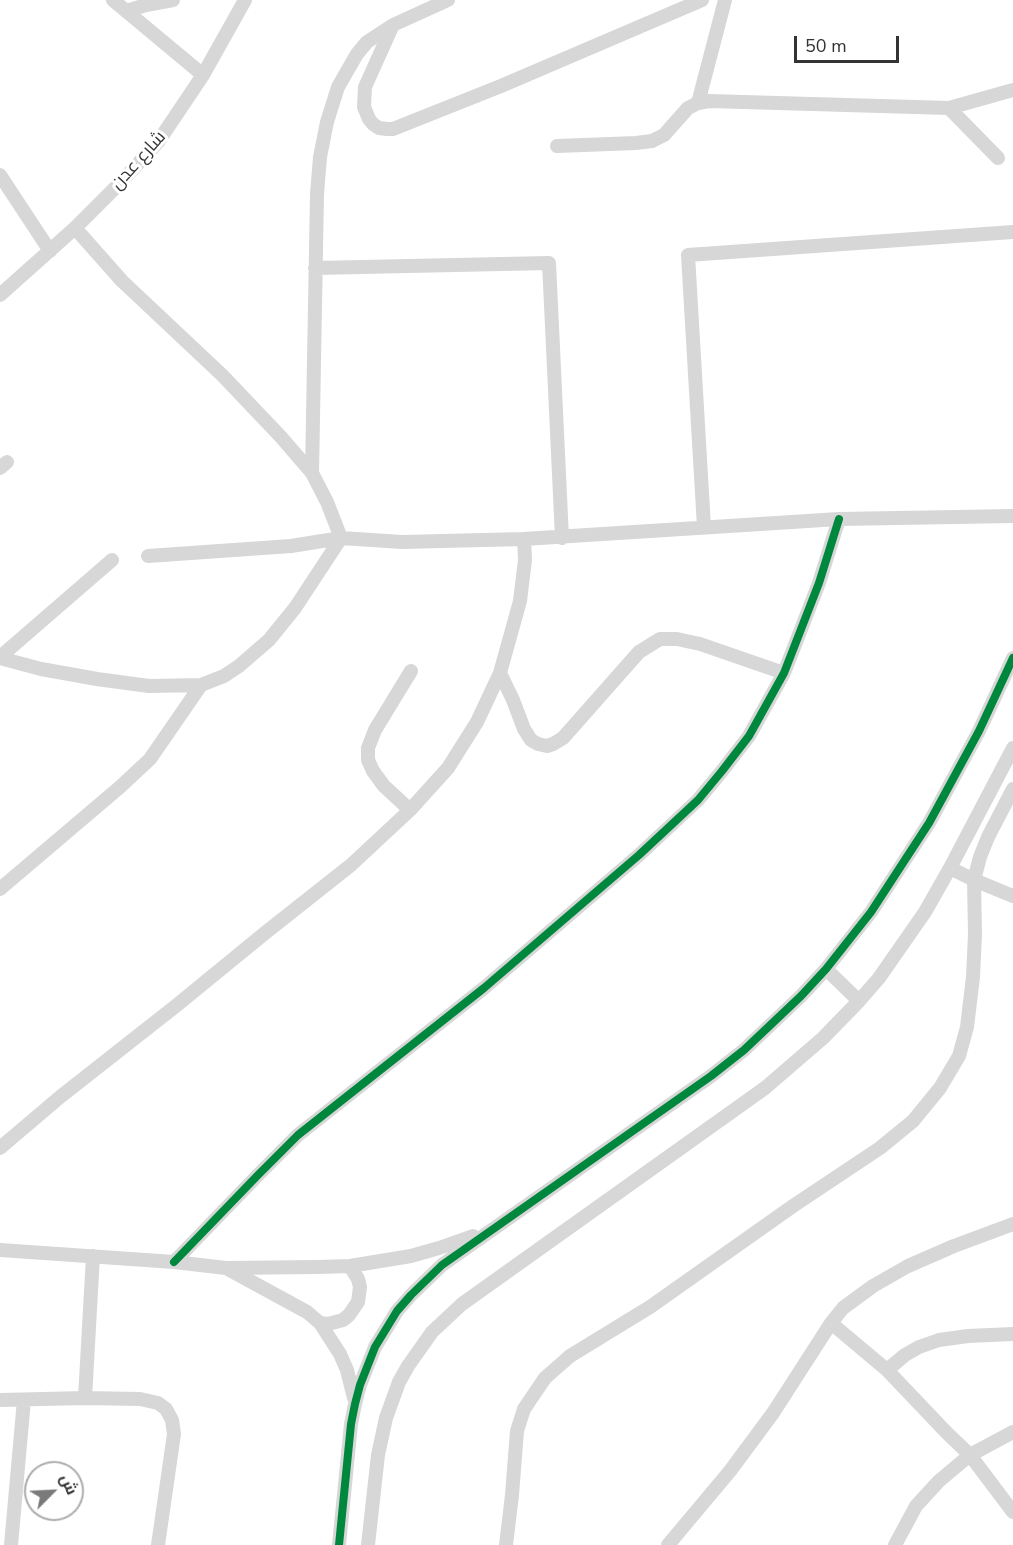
<!DOCTYPE html>
<meta charset="utf-8">
<style>
body{margin:0}
#map{position:relative;width:1013px;height:1545px;overflow:hidden;background:#fff;font-family:"Nunito Sans",Cairo,sans-serif}
canvas{display:block}
.north{position:absolute;left:24px;top:1461px;width:60px;height:60px;box-sizing:border-box;background:#fff;border:2px solid #adadad;border-radius:50%;rotate:66deg;font-size:16px;font-weight:700;line-height:24px;text-align:center;color:#333}
.north::after{content:'';display:block;margin:auto;width:21px;height:27px;background:#7a7a7a;clip-path:polygon(50% 0,100% 100%,50% 72%,0 100%)}
.scale{position:absolute;left:794px;top:36px;width:105px;height:27px;box-sizing:border-box;border:3px solid #333;border-top:0;padding-left:8px;font-size:18px;line-height:21px;white-space:nowrap;color:#333;-webkit-text-stroke:4px #fff;paint-order:stroke}
</style>
<div id="map">
<canvas width="1013" height="1545"></canvas>
<div class="north">ش</div>
<div class="scale">50 m</div>
</div>
<script>
const g = document.querySelector('canvas').getContext('2d');
g.lineJoin = 'round';
const shape = rows => new Path2D(rows.map(r => 'M' + r).join(''));
function strokePath(path, color, width, dash) { g.strokeStyle = color; g.lineWidth = width; g.lineCap = dash ? 'butt' : 'round'; g.setLineDash(dash || []); g.stroke(path); }
function drawText(font, color, halo, rows, align = 'center') {
  g.font = font + ' "Nunito Sans",Cairo,sans-serif'; g.lineWidth = 6; g.setLineDash([]); g.textBaseline = 'middle'; g.strokeStyle = halo; g.fillStyle = color; for (const [text, x, y, turn = 0] of rows) {
    g.save(); g.translate(x, y); g.rotate((+turn || 0) * Math.PI / 180); g.textAlign = isNaN(turn) ? turn : align; if (halo) g.strokeText(text, 0, 0); g.fillText(text, 0, 0); g.restore();
  }
}
strokePath(shape([
 [113,0,203,75],
 [126,11,146,5,173,0],
 [392,27,365,87,364,107,369,119,373,124,379,128,387,129,393,129,501,86,702,0],
 [698,103,725,0],
 [949,108,998,158],
 [557,146,636,143,652,141,664,135,688,108,698,103,709,101,949,108,1013,90],
 [0,175,50,251],
 [315,268,549,263,562,538],
 [0,295,75,228,120,183,158,142,203,75,245,0],
 [0,468,7,462],
 [312,473,317,194,320,157,327,122,338,87,357,54,367,42,393,25,448,0],
 [704,527,688,255,1013,232],
 [148,556,291,546,341,538,402,542,524,539,839,519,1013,516],
 [0,657,112,560],
 [0,658,41,669,97,679,149,686,201,685,224,676,239,666,269,640,295,608,341,538,327,502,312,473,281,437,222,375,122,281,75,228],
 [500,673,513,700,524,729,531,740,538,744,547,746,553,744,563,738,639,652,660,639,677,639,700,644,784,673],
 [410,810,384,786,373,771,368,760,368,748,375,730,411,671],
 [950,868,974,880,1013,896],
 [0,889,120,787,150,759,201,685],
 [826,969,859,1001],
 [0,1148,60,1097,177,1005,265,933,351,865,410,810,448,768,477,722,500,673,520,601,525,560,524,539],
 [0,1250,174,1262,226,1268,318,1267,350,1266,411,1256,439,1248,473,1236],
 [174,1262,258,1175,298,1135,484,988,639,855,698,800,722,771,749,736,784,673,819,583,839,519],
 [228,1269,307,1312,320,1323,340,1354,347,1370,354,1398],
 [320,1323,328,1324,343,1320,349,1315,358,1302,360,1287,358,1279,350,1266],
 [831,1323,887,1370,946,1432,970,1455,1013,1512],
 [887,1370,905,1355,919,1347,939,1340,968,1336,1013,1334],
 [85,1398,93,1256],
 [0,1400,85,1398,140,1399,158,1403,166,1409,172,1420,174,1434,158,1545],
 [11,1545,24,1400],
 [339,1545,351,1424,355,1404,360,1385,375,1347,397,1311,411,1295,442,1265,711,1076,744,1050,801,996,826,969,871,912,929,823,979,731,1013,658],
 [368,1545,378,1455,386,1418,399,1382,408,1366,432,1332,462,1304,765,1088,823,1038,859,1001,879,978,925,912,950,868,1013,748],
 [506,1545,512,1495,517,1431,524,1409,545,1378,570,1356,650,1307,793,1206,880,1148,913,1121,940,1088,959,1056,967,1027,973,977,975,934,974,880,980,857,988,837,1013,789],
 [668,1545,730,1471,773,1413,831,1323,843,1308,873,1286,908,1266,954,1246,1013,1224],
 [895,1545,916,1506,939,1481,970,1455,1013,1432]
]), '#d7d7d7', 14);
strokePath(shape([
 [174,1262,258,1175,298,1135,484,988,639,855,698,800,722,771,749,736,784,673,819,583,839,519],
 [339,1545,351,1424,355,1404,360,1385,375,1347,397,1311,411,1295,442,1265,711,1076,744,1050,801,996,826,969,871,912,929,823,979,731,1013,658]
]), '#00873e', 8);
drawText('18px', '#333', '#fff', [
 ["شارع عدن",139,161,-48]
]);
</script>
